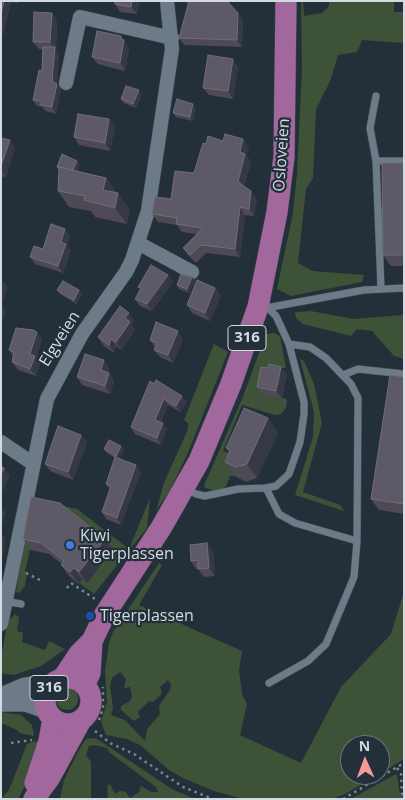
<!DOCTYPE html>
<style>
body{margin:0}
#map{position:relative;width:405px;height:800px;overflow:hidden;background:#23303a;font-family:"Open Sans",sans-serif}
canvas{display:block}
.frame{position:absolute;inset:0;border:2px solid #d3dbe2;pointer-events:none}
.north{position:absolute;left:340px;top:735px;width:50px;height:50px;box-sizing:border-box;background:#23303a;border:1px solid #69747d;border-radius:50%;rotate:358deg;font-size:14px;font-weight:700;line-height:20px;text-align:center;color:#d3dbe2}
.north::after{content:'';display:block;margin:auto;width:18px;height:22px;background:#f59b97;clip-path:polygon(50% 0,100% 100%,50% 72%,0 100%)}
</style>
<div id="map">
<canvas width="405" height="800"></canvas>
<div class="frame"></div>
<div class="north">N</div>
</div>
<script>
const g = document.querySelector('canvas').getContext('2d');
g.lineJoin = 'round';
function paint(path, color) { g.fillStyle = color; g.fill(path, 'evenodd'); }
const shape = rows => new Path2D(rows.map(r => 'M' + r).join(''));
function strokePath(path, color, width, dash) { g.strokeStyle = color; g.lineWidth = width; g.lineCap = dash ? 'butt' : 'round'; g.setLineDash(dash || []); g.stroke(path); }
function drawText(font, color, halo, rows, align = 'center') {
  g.font = font + ' "Open Sans",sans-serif'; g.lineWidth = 4.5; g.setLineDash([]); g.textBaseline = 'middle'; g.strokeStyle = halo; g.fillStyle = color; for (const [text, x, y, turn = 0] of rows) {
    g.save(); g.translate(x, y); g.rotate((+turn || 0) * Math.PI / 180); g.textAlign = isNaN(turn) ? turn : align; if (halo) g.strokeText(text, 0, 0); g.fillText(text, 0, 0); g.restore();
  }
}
paint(shape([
 [301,1,303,1,304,16,322,13,329,6,329,1,394,2,394,12,404,12,404,43,362,40,357,52,338,55,331,79,316,109,313,178,306,189,298,263,313,271,364,275,362,282,291,296,277,289,293,213,297,173,302,68],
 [311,311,353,319,404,315,404,359,394,356,372,331,357,329,351,336,303,324,296,318,295,312],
 [274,333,280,336,286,368,276,368,263,394,287,399,286,408,281,414,275,415,242,405,223,451,238,457,235,476,230,476,226,486,220,490,211,490,204,487,205,483,242,399,265,337,267,334],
 [214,344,228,352,187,455,170,490,156,511,164,483,188,429,188,423,184,420],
 [300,359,304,361,314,384,322,423,303,492,340,505,344,511,295,495,313,437,314,412],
 [150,498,147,528,94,594,79,583,82,579,87,583,113,550,30,550,25,571,27,572,25,586,19,593,16,592,26,530,38,501,77,509,129,549],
 [159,563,162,565,139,605,242,651,239,670,242,694,247,704,240,735,301,763,341,687,391,634,404,591,404,759,380,774,380,745,350,745,350,775,378,775,345,794,331,799,244,799,214,791,183,778,169,770,140,745,127,739,106,735,101,722,107,702,105,670,109,643,113,632],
 [120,672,126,679,124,688,130,687,132,697,130,701,121,706,121,710,134,721,140,717,138,712,149,701,153,702,160,696,162,692,160,687,168,680,171,684,170,690,159,706,160,714,147,729,145,741,125,720,111,715,113,708,110,686,112,678],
 [15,614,19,617,17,631,23,633,22,642,45,650,49,641,65,649,41,666,14,675,1,673,1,657,8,621],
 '56 699a11 11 0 1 1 22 0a11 11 0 1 1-22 0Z',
 [1,712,21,715,32,725,34,736,20,733,17,730,1,723],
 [91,738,97,739,172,789,194,799,108,799,107,786,110,784,115,794,120,791,126,792,130,798,139,792,141,786,151,792,158,792,156,787,110,753,107,748,94,745,89,746,86,755,91,762,91,799,60,799,64,780,79,750,86,739],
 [35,741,38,743,32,773,18,799,1,799,9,790,27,744],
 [394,775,397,775,400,795,404,796,404,799,351,799]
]), '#3e5238');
const lane = shape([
 [376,96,370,128,376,161,381,288],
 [376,161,404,161],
 [266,308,364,290,404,288],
 [343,375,358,369,404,374],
 [185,488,196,494,205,496,238,489,266,488,276,486,289,474,300,442,304,414,304,402,289,344,276,316,269,309],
 [266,488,279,514,295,523,357,541],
 [5,601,21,604],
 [269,683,308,661,326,644,354,577,357,541,358,398,351,384,326,358,310,347,289,344]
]);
const street = shape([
 [66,83,80,17,172,38],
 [138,243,192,272],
 [1,442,32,463],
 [1,624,47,399,82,334,126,272,132,260,148,211,172,49,167,1]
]);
const secondary = shape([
 [1,697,25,687,37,685,50,686],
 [1,702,26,702,46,709]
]);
const primary = shape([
 [63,678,79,654,92,641,105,614,161,528,199,461,231,384,258,307,277,212,284,157,286,1],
 '45 701a23 23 0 1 1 46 0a23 23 0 1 1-46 0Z',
 [84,685,90,673,92,641],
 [35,783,49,741,53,719],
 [34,799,50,777,81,720]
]);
strokePath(lane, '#444e57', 8);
strokePath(street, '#444e57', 15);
strokePath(secondary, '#444e57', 20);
strokePath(primary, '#444e57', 22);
strokePath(shape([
 [26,573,42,581],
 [67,588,71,583,95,599],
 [99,720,103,708,103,687],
 [95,731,110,743,134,754,183,787,213,799],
 [11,743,32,740],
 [397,768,401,773,402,796],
 [343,799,404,763]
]), '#7a858d', 2.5, [2.5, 4]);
strokePath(lane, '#6c7b87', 7);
strokePath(street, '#6c7b87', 14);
strokePath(secondary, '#6c7b87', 19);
strokePath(primary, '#a2689e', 21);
paint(shape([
 [1,1,18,1,18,3,11,2,3,34,1,34],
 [115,1,139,1,137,14,120,12,115,4],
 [188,5,243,20,242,47,184,45,179,38],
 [52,13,57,21,56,49,59,54,57,84,61,90,56,114,46,111,42,107,37,106,33,100,42,71,43,50,39,49,33,42],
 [121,36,129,48,125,71,98,64,92,57],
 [238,67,233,99,209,95,203,88],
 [142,94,136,108,124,103,121,99],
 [196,108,193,121,176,117,173,113],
 [109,119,115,127,110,151,79,145,74,137],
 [1,138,15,148,6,177,1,176],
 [206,144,249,147,246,155,251,162,244,186,257,199,254,216,245,215,240,257,206,253,196,263,188,255,183,248,197,234,182,232,177,225,158,222,152,214,171,199,194,173],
 [77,161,80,165,77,171,106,178,116,192,130,209,127,224,95,217,91,211,69,207,58,191,59,171,57,167],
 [404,163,404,266,391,266,383,255],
 [70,236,67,245,71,251,63,273,35,264,30,257,43,249],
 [192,277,195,281,189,293,179,289,177,285],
 [173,282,152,311,140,306,135,299,140,289,138,287],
 [215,288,221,296,210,321,192,313,187,305],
 [57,290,79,290,82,294,76,304,60,294],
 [134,320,131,324,135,330,121,350,116,346,114,353,103,345,98,337],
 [42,339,36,358,40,364,36,376,18,370,12,362,13,356,9,350],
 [183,339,173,363,160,357,154,350,155,347,150,340],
 [281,367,287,374,282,398,263,395,257,387,268,368],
 [109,368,108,372,109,373,114,381,110,394,82,385,77,377],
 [404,377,404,514,379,510,371,499],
 [150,381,187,402,180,412,168,405,161,422,167,429,161,445,135,434,131,427],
 [268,418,278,433,257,478,246,482,235,476,225,462,229,452,226,448],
 [81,435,87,442,73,480,50,471,45,464],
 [121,446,124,450,119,459,141,472,121,525,106,519,102,512,110,490,106,484,115,458,107,453,104,449],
 [23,539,105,539,113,550,87,583,82,579,78,584,69,576,61,565,62,564,49,554,31,550],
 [213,551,215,576,204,577,198,569,196,569,191,561]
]), '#4f4956');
paint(shape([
 [4,1,11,2,3,34,1,31,1,15],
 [132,1,139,1,137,14,131,7],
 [52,13,57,21,56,49,59,54,57,84,61,90,56,114,52,107,52,81,54,48,50,42],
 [238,13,243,20,242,47,237,40],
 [121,36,129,48,125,71,120,63],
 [233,59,238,67,233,99,228,91],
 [139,90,142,94,136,108,133,104],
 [193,104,196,108,193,121,190,117],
 [109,119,115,127,110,151,105,143],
 [243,139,249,147,246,155,251,162,243,190,238,182,240,152],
 [10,140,15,148,6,177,1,171,1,166],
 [77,161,80,165,74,178,71,174],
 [106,178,117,194,103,190],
 [251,191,257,199,254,216,249,209],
 [118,193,130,209,127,224,115,208],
 [240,207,245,215,240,257,235,249],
 [65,229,70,236,67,245,71,251,63,273,58,266,61,242],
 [168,275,173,282,152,311,147,304],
 [192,277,195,281,189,293,187,289],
 [2,280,8,287,2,305,6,311,1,326,1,282],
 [215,288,221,296,210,321,205,313],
 [79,290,82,294,76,304,74,300],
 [129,313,134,320,131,324,135,330,121,350,116,342,125,318],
 [178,331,183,339,173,363,168,355],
 [37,332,42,339,36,358,40,364,36,376,30,369,30,354],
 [111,339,116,346,114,353,109,345],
 [104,360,109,368,106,378,101,370],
 [281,367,287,374,282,398,276,391],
 [109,373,114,381,110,394,105,386],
 [182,396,187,402,180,412,176,406],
 [164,399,168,405,160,426,155,420],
 [268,418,278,433,257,478,247,464],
 [163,423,167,429,161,445,157,438],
 [81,435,87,442,73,480,68,472],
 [121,446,124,450,119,460,116,456],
 [1,463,10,476,1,495],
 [136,465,141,472,121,525,117,518],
 [1,507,6,513,1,528],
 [1,533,6,539,2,559,1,558],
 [105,539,113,550,87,583,79,572],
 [207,543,213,551,215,576,209,568],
 [74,568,82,579,78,584,70,572]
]), '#373845');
const building = shape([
 [1,1,4,1,1,15,1,1],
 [115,1,132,1,131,7,115,4,115,1],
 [188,1,227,1,238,13,237,40,179,38,188,5,188,1],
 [34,12,52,13,50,42,33,42,34,12],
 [97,31,121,36,121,39,124,40,120,63,92,57,97,31],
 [43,47,55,47,52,81,57,84,52,107,41,105,42,101,33,100,39,70,42,71,43,47],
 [208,55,233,59,228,91,203,88,208,55],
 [126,86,139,90,133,104,121,99,126,86],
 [177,99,193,104,190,117,173,113,177,99],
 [78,114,109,119,105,143,74,137,78,114],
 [225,134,243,139,240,152,245,154,238,182,251,191,249,209,240,207,235,249,201,245,190,255,183,248,203,228,176,224,177,218,152,214,155,197,171,199,175,171,194,173,203,143,206,144,208,136,223,141,225,134],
 [1,138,10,140,1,166,1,138],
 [62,154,77,161,73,170,59,167,59,168,57,167,62,154],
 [382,163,404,163,404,255,383,255,382,163],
 [59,167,106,178,103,190,118,193,115,208,84,200,85,196,58,191,59,167],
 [51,224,65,229,61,242,66,244,58,266,30,257,34,246,43,249,51,224],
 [151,265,168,275,147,304,135,299,141,288,138,287,151,265],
 [181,274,192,277,187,289,177,285,181,274],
 [197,280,215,288,205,313,187,305,197,280],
 [63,281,79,290,74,300,57,290,63,281],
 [120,306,129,313,125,318,130,322,116,342,111,339,109,345,98,337,120,306],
 [156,322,178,331,168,355,154,350,157,343,150,340,156,322],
 [16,328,33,330,37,332,30,354,35,356,30,369,12,362,14,352,9,350,16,328],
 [85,354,104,360,101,370,109,373,105,386,77,377,85,354],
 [269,364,281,367,276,391,257,387,261,367,268,368,269,364],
 [390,375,404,377,404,504,371,499,390,375],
 [156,380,182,396,176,406,164,399,155,420,163,423,157,438,131,427,150,381,154,384,156,380],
 [244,408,268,418,247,464,236,467,225,462,230,450,226,448,244,408],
 [58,426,81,435,68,472,45,464,58,426],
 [109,440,121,446,116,456,104,449,109,440],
 [115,457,136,465,117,518,102,512,111,486,106,484,115,457],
 [1,467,4,468,1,475,1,467],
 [31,497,60,503,105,539,79,572,74,568,70,572,61,565,64,561,41,543,23,539,31,497],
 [207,543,209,568,198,569,198,560,191,561,190,545,207,543]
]);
paint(building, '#5d5966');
strokePath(building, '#706d79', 1);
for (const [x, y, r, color] of [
 [70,545,5,"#3f7fe0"],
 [90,616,5,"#1a4fb4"]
]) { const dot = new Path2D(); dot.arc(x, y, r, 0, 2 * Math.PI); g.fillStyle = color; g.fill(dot); strokePath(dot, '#23303a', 2); }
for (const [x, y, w] of [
 [247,338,38],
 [49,688,38]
]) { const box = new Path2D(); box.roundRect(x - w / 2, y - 12.5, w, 25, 4); g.fillStyle = '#23303a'; g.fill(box); strokePath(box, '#d3dbe2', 1); }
drawText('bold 15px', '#d3dbe2', null, [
 ["316",247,338],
 ["316",49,688]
]);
drawText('16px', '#d3dbe2', '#23303a', [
 ["Osloveien",282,155,-86],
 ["Elgveien",60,339,-58]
]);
drawText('16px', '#d3dbe2', '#23303a', [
 ["Kiwi",80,536],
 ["Tigerplassen",80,554],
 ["Tigerplassen",100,616]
], 'left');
</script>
